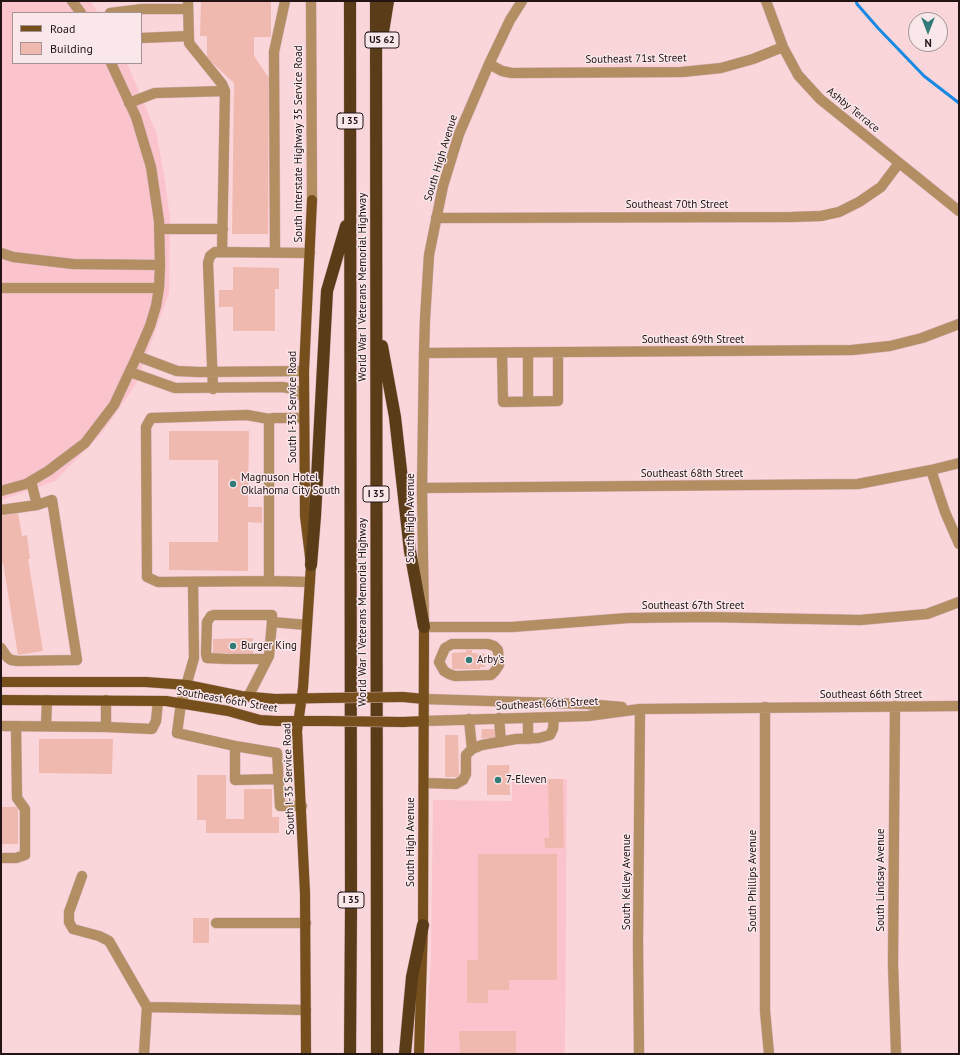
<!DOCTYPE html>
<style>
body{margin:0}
#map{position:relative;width:960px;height:1055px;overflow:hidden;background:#fad5da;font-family:"PT Sans",sans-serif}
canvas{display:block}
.frame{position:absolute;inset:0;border:2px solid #231416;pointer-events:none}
.legend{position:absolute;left:12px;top:12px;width:130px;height:52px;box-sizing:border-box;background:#fae7ea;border:1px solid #a49395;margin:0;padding:5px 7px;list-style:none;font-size:12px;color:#231416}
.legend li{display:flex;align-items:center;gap:8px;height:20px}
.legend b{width:20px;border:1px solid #a49395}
.north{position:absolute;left:908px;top:12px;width:40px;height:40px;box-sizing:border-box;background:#fae7ea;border:1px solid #a49395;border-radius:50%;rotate:180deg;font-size:11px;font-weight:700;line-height:16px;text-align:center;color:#231416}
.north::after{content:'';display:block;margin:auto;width:14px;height:18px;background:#337b76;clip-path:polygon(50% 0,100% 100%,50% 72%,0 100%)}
</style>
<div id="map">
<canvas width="960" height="1055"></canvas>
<div class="frame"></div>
<ul class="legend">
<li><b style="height:5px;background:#774f1d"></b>Road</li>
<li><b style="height:11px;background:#f0b9b0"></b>Building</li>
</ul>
<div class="north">N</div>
</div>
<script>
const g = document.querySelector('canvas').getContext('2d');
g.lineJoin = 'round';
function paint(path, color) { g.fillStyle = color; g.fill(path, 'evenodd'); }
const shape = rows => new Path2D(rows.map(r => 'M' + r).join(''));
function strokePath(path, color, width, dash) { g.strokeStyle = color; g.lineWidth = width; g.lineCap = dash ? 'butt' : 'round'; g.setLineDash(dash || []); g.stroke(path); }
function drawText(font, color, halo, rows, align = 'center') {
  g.font = font + ' "PT Sans",sans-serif'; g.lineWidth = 3; g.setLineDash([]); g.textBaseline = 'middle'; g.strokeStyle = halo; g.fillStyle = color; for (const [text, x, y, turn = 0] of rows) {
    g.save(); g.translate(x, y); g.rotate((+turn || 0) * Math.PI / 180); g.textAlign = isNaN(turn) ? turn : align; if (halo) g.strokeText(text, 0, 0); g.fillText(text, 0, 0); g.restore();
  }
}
paint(shape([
 [1,1,91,1,98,13,13,13,13,63,127,63,156,132,164,175,170,217,169,293,136,384,102,433,55,481,1,500],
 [567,779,565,1054,425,1054,431,955,433,800,512,801,512,780]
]), '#fbc4cc');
strokePath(shape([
 [856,1,857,4,878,28,924,76,959,103]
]), '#1889e2', 3);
paint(shape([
 [201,1,271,1,271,37,254,37,254,56,269,78,268,234,232,234,234,83,207,58,207,36,200,36],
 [233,267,279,268,279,289,275,289,275,331,233,331,233,307,219,307,219,290,233,290],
 [169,431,249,431,248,507,262,507,262,523,248,522,248,571,169,570,169,542,218,542,218,460,169,460],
 [18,513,22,536,27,535,30,559,28,559,43,651,18,655,3,563,1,564,1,516],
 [253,638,253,654,232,654,228,662,228,653,213,653,213,639],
 [466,650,472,650,472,653,485,654,485,667,480,667,480,669,452,669,452,653,466,652],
 [482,729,495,729,495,739,481,738],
 [445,735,458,735,459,777,445,777],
 [39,739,113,739,112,774,39,773],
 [487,765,509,765,510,795,487,795],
 [197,775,226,775,226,819,244,819,244,789,272,789,272,817,279,817,279,833,206,833,206,820,197,820],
 [548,779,563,779,564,848,545,848,544,838,549,838],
 [1,807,18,807,18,844,1,844],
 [478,854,557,854,557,980,509,980,509,990,488,990,488,1003,467,1003,467,960,478,960],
 [193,918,209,918,209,943,193,943],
 [459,1031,516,1031,516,1054,460,1054]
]), '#f0b9b0');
const minor = shape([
 [72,1,81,13],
 [188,1,189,43,222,84,225,91,222,252],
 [311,1,312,200],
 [522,1,510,20,489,64,459,134,443,186,429,255,425,319,424,353,422,488,424,627,512,627,628,618,707,617,860,620,927,614,959,602],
 [766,1,783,47,798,75,820,99,959,211],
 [110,13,142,9,188,9],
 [141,38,189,36],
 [489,64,502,71,512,73,682,72,721,68,753,59,783,47],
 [129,103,155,93,225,91],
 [436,218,792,217,821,216,839,212,859,202,881,187,899,163],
 [159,229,223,229],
 [275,252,274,52,285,1],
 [1,253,13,257,73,264,160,265],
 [1,288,159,288],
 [424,353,852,350,890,346,922,338,959,324],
 [502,353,503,402,558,401,558,352],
 [528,353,528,402],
 [137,356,177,371,199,372,304,371],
 [130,372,175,388,282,387,294,389,304,398],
 [213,389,208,263,210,256,215,252,310,253],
 [304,418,274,418,269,419,269,581,310,582],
 [269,419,247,415,151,418,146,427,147,577,158,582,269,581],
 [931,470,945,512,959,544],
 [31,481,37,505],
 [422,488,858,484,931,470,959,463],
 [1,491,26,484,48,471,85,443,114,405,137,356,150,326,156,306,159,288,160,265,159,221,151,167,136,117,111,63],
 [1,510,37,505,52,500,77,660,18,661,11,660,7,657,1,648],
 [193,582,194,658,181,703,177,733,235,746,277,753,280,806,302,806],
 [452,644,488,644,494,646,498,650,499,665,495,671,491,675,455,676,449,674,444,671,439,662,445,648,452,644],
 [228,659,207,658,206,654,207,622,211,616,214,615,272,615,272,622],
 [232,659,267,659],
 [248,697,269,656,272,622,307,625],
 [424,699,587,704,622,707],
 [895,706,893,964,896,1054],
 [765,707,765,1011,769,1054],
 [499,718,501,742],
 [528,718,528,739],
 [469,719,472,749],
 [424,721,588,716,640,709,959,706],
 [1,726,106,727,152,729,156,721,158,701],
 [46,726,47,700],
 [106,727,106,700],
 [235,746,235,780,279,779],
 [424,783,456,784,463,780,466,774,466,755,472,749,482,745,516,739,539,738,550,735,553,729,554,717],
 [1,858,16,858,25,855,25,809,17,798,16,726],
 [82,876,69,912,69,922,73,929,99,936,109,941,147,1007,144,1054],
 [216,923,306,923],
 [147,1007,306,1010],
 [639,1054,638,941,640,709]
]);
const major = shape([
 [1,682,146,682,187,685,241,696,275,699,324,698],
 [403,697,424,699],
 [1,700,166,701,228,711,260,720,276,721,325,721],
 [403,722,424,721],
 [306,1054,305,893,297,731,303,688,311,565,305,516,304,371,312,200],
 [419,1054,423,925,424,627]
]);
const highway = shape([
 [376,1,377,1054],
 [382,38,388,1],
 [382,346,395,417,410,551,424,627],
 [311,565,315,516,327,291,346,226],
 [350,1054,351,908,350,1],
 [405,1054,412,977,423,925]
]);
strokePath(minor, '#d3b2b7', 11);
strokePath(major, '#d3b2b7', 11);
strokePath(highway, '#d3b2b7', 13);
strokePath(minor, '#b38e63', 10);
strokePath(major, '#774f1d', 10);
strokePath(highway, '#5a3d18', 12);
const majorBridge = shape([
 [324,698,403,697],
 [325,721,403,722]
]);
strokePath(majorBridge, '#d3b2b7', 11, []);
strokePath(majorBridge, '#774f1d', 10);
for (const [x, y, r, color] of [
 [233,484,4,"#337b76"],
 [233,646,4,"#337b76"],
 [469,660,4,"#337b76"],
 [498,780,4,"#337b76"]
]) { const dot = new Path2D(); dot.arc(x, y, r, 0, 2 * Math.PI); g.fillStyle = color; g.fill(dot); strokePath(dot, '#fae7ea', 1.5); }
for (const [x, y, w] of [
 [382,40,34],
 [350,121,26],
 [376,494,26],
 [351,900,26]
]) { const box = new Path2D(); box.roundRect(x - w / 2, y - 8, w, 16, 3); g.fillStyle = '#fae7ea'; g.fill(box); strokePath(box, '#231416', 1); }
drawText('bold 10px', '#231416', null, [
 ["US 62",382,40],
 ["I 35",350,121],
 ["I 35",376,494],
 ["I 35",351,900]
]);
drawText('11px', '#231416', '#fae7ea', [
 ["Southeast 71st Street",636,59,-1],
 ["Ashby Terrace",853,110,39],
 ["South Interstate Highway 35 Service Road",299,144,-90],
 ["South High Avenue",441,158,-73],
 ["Southeast 70th Street",677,205],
 ["World War I Veterans Memorial Highway",363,287,-90],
 ["Southeast 69th Street",693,340],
 ["South I-35 Service Road",293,407,-90],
 ["Southeast 68th Street",692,474],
 ["South High Avenue",411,518,-90],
 ["Southeast 67th Street",693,606],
 ["World War I Veterans Memorial Highway",363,612,-90],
 ["Southeast 66th Street",871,695],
 ["Southeast 66th Street",227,700,10],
 ["Southeast 66th Street",547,704,-3],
 ["South I-35 Service Road",289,779,-92],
 ["South High Avenue",411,842,-90],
 ["South Lindsay Avenue",881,880,-90],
 ["South Phillips Avenue",753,881,-90],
 ["South Kelley Avenue",627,882,-90]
]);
drawText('11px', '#231416', '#fae7ea', [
 ["Magnuson Hotel",241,478],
 ["Oklahoma City South",241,491],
 ["Burger King",241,646],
 ["Arby's",477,660],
 ["7-Eleven",506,780]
], 'left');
</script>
